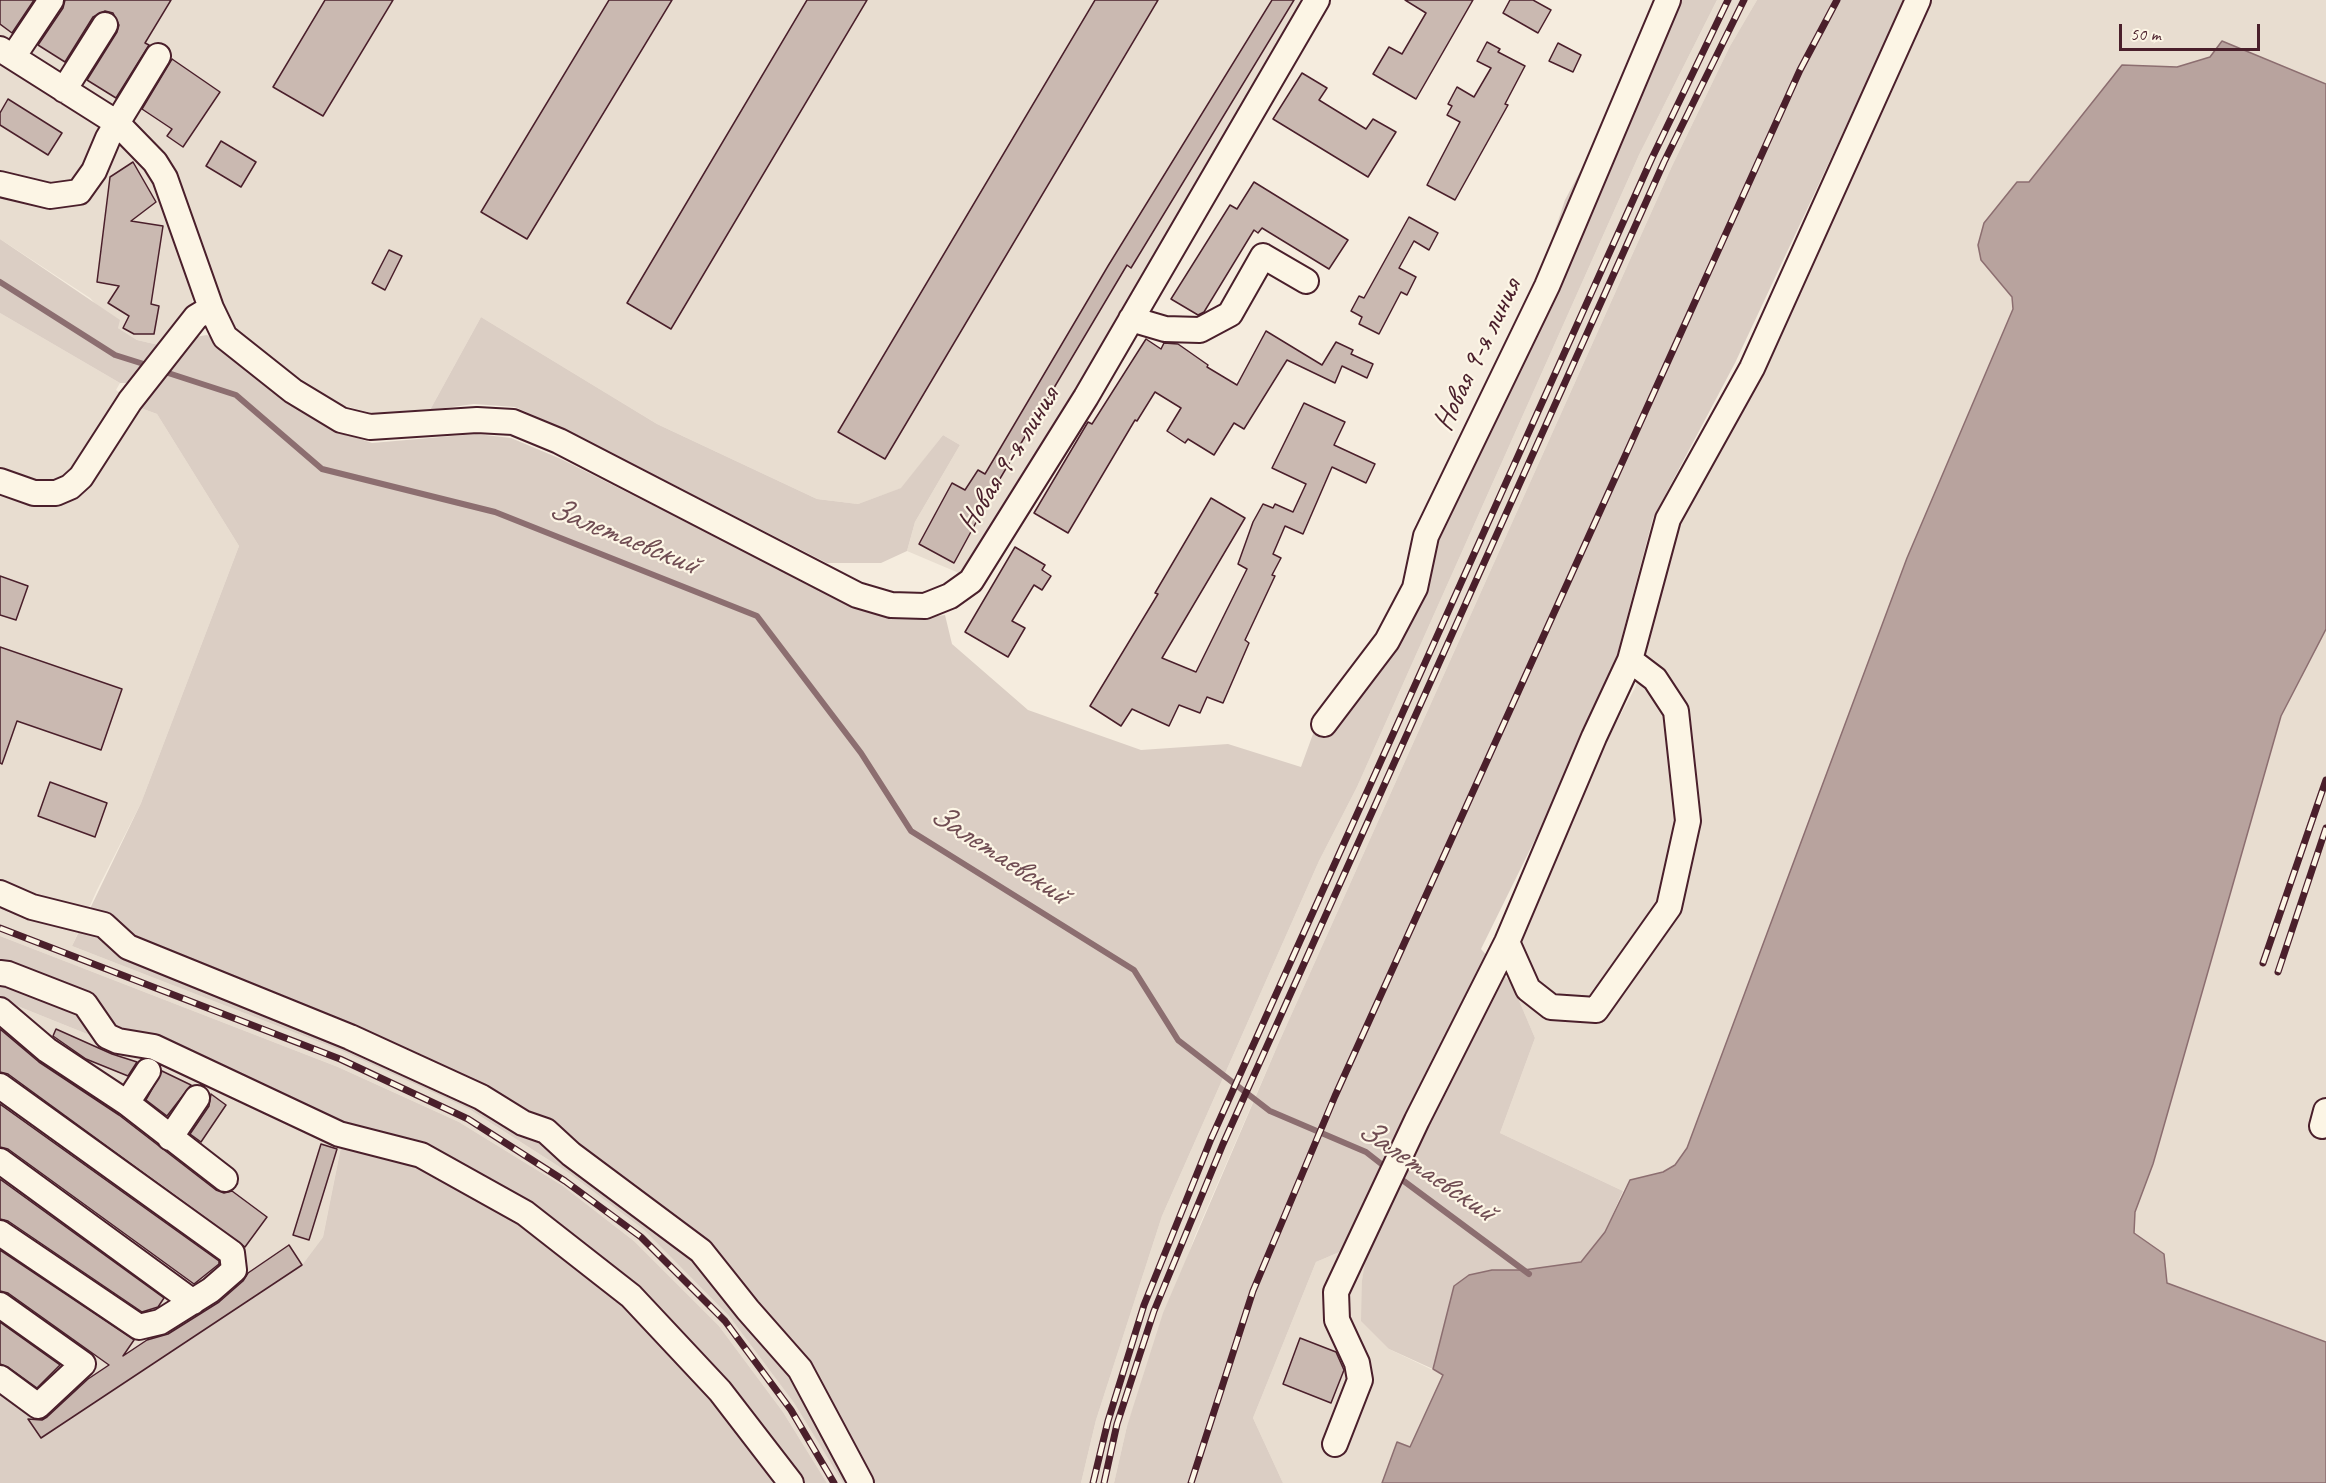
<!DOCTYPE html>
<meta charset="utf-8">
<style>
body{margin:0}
#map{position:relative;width:2326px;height:1483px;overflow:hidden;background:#f5ecde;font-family:Caveat,sans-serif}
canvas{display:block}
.scale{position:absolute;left:2119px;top:24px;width:141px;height:27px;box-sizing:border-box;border:3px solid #4a1f2b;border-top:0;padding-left:8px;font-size:18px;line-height:21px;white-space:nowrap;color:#4a1f2b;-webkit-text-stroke:4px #fcf5e5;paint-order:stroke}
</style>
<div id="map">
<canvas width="2326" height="1483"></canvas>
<div class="scale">50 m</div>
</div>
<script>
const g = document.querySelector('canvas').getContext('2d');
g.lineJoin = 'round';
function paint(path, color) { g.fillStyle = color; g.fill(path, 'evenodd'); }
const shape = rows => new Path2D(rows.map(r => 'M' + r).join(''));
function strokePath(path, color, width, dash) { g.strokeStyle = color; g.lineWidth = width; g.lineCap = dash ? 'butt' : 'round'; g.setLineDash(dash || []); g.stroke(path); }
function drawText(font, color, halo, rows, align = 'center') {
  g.font = font + ' Caveat,sans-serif'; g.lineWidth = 4.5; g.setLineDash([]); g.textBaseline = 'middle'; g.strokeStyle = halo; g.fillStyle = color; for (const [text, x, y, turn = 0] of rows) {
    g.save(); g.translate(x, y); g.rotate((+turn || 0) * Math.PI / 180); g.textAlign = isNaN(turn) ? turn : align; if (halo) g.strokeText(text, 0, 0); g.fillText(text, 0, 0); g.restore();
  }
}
paint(shape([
 [0,0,1308,0,966,576,907,551,915,522,960,445,943,435,902,488,858,504,817,499,657,424,481,317,430,410,375,414,342,405,295,375,232,328,210,279,172,171,0,39],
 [1717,0,1757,0,1730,46,1672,166,1279,1042,1195,1236,1127,1426,1114,1483,1081,1483,1096,1420,1162,1216,1319,861,1357,787,1639,155],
 [1928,0,2326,0,2326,84,2222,41,2210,57,2177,67,2122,65,2029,182,2002,286,2012,297,2013,309,1907,558,1687,1148,1675,1165,1663,1172,1630,1180,1623,1191,1500,1133,1535,1038,1512,984,1516,935,1606,742,1636,686,1677,523],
 [0,62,99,125,128,148,143,161,156,183,192,282,193,294,192,304,163,346,137,340,118,328,90,298,0,239],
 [0,313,120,383,116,390,138,407,157,414,239,546,141,803,97,890,72,946,342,1051,469,1109,566,1171,643,1229,729,1316,794,1403,843,1483,827,1483,783,1412,719,1326,634,1241,563,1186,459,1122,338,1067,0,936],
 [2326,629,2326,1342,2167,1283,2164,1254,2134,1233,2135,1212,2153,1164,2281,716],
 [0,999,112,1044,151,1054,342,1142,323,1237,302,1265,41,1438,21,1404,0,1389],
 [1349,1248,1367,1258,1362,1280,1389,1349,1443,1375,1410,1448,1397,1443,1382,1483,1283,1483,1253,1418,1316,1262]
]), '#e8ddd0');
paint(shape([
 [1660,0,1717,0,1639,155,1357,787,1319,861,1162,1216,1096,1420,1081,1483,843,1483,794,1403,729,1316,643,1229,566,1171,469,1109,342,1051,72,946,141,803,239,546,157,414,138,407,189,338,207,335,336,431,372,443,476,434,511,438,561,459,817,588,884,617,922,618,945,615,952,644,1028,710,1141,750,1228,744,1301,767,1317,723,1358,671,1402,596,1401,586,1418,537,1455,447,1538,281,1565,200,1591,151],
 [1757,0,1905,0,1735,363,1653,518,1617,655,1586,736,1481,949,1512,984,1535,1038,1500,1133,1623,1191,1605,1232,1581,1262,1524,1270,1492,1270,1469,1275,1454,1286,1433,1369,1389,1349,1361,1321,1362,1280,1366,1258,1349,1248,1316,1262,1253,1418,1283,1483,1114,1483,1127,1426,1163,1313,1279,1042,1672,166,1730,46],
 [0,239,120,320,118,328,137,340,163,346,134,383,120,383,0,313],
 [481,317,657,424,817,499,858,504,901,488,943,435,960,445,915,522,907,551,881,563,827,563,562,428,515,407,474,404,430,410],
 [0,936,338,1067,459,1122,563,1186,634,1241,719,1326,783,1412,827,1483,0,1483,0,1389,21,1404,41,1437,302,1265,323,1237,342,1142,151,1054,112,1044,0,999]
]), '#dbcec4');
const water = shape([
 [2222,41,2326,84,2326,629,2281,716,2153,1164,2135,1212,2134,1233,2164,1254,2167,1283,2326,1342,2326,1483,1382,1483,1397,1442,1410,1447,1443,1375,1433,1369,1454,1286,1469,1275,1492,1270,1524,1270,1581,1262,1605,1232,1630,1180,1663,1172,1675,1165,1687,1148,1907,558,2013,309,2012,297,1981,260,1978,245,1984,223,2017,182,2029,182,2122,65,2177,67,2210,57,2222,41]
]);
paint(water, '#b8a39e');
strokePath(water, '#8c6e70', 1.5);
strokePath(shape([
 [0,282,115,355,150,366],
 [162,371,236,395,322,469,495,512,757,616,861,753,911,831,1134,970,1178,1040,1270,1111,1366,1152,1389,1170],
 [1397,1176,1529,1274]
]), '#8c6e70', 6);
const building = shape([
 [0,0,34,0,12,33,0,24,0,0],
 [65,0,171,0,145,43,149,45,116,98,87,80,117,32,119,25,113,13,105,11,93,17,65,62,38,45,63,8,65,0],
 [325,0,393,0,323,116,273,87,325,0],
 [609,0,672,0,527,239,481,212,609,0],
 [807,0,867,0,671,329,627,303,807,0],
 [1095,0,1158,0,885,459,838,432,1095,0],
 [1272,0,1294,0,1131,268,1127,265,998,482,954,563,919,544,952,483,965,490,978,470,985,474,1108,266,1272,0],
 [1405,0,1473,0,1416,99,1373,74,1389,47,1402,54,1426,13,1405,0],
 [1510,0,1533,0,1551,10,1538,33,1503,13,1510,0],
 [1487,42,1500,49,1498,52,1525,66,1505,104,1508,105,1455,200,1427,185,1460,122,1447,115,1452,106,1448,104,1457,87,1474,97,1491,68,1477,61,1487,42],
 [1558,43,1581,55,1573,72,1549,61,1558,43],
 [172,59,220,92,183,147,167,136,172,129,142,109,172,59],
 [1302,73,1327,88,1319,100,1366,129,1373,119,1396,132,1368,177,1273,119,1302,73],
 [8,99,62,133,48,155,0,125,0,113,8,99],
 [221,141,256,162,241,187,206,166,221,141],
 [133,162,156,202,131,221,163,226,151,304,159,306,154,334,134,334,123,328,129,316,108,303,119,286,97,282,110,177,133,162],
 [1254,182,1348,240,1329,269,1262,228,1258,233,1254,230,1204,312,1198,315,1171,299,1230,205,1237,209,1254,182],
 [1409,217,1438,233,1429,250,1414,241,1399,268,1416,277,1407,295,1401,292,1379,334,1359,324,1362,317,1351,311,1359,296,1364,298,1409,217],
 [389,250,402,256,385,290,372,283,389,250],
 [1266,331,1322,365,1336,342,1353,350,1351,354,1373,364,1367,378,1342,366,1335,383,1287,360,1244,429,1234,423,1214,455,1188,439,1185,443,1167,431,1181,408,1155,392,1137,421,1135,420,1068,533,1034,513,1088,422,1092,424,1146,339,1161,349,1164,343,1178,344,1208,365,1207,367,1237,385,1266,331],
 [1304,403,1345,422,1334,445,1375,464,1366,483,1332,467,1303,534,1285,526,1273,554,1281,558,1272,575,1275,576,1245,640,1249,643,1223,703,1207,697,1200,713,1179,705,1169,726,1132,709,1121,726,1090,706,1158,594,1155,593,1211,498,1245,518,1162,658,1196,672,1247,569,1238,564,1253,522,1263,504,1273,508,1275,504,1293,512,1306,484,1272,468,1304,403],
 [1015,547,1045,565,1042,570,1051,576,1042,590,1034,585,1012,621,1025,628,1008,657,965,632,1015,547],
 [0,576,28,586,16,620,0,615,0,576],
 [0,647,122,689,101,750,17,721,2,764,0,763,0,647],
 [50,782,107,803,95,837,38,816,50,782],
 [0,1029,39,1062,119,1115,216,1190,224,1193,232,1191,267,1217,245,1247,8,1074,0,1072,0,1029],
 [56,1029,112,1054,137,1062,128,1076,86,1059,53,1036,56,1029],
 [162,1071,191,1085,167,1116,146,1100,162,1071],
 [211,1094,226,1105,201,1142,190,1134,209,1106,211,1094],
 [0,1104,219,1261,219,1264,194,1284,8,1149,0,1147,0,1104],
 [321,1144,337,1149,309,1240,293,1235,321,1144],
 [0,1179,164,1298,158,1307,142,1312,8,1221,0,1219,0,1179],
 [289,1245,302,1265,41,1438,28,1419,42,1420,47,1417,88,1379,109,1365,8,1293,0,1291,0,1250,134,1340,123,1356,147,1340,168,1334,219,1302,243,1281,248,1273,289,1245],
 [0,1322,60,1365,37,1388,8,1367,0,1364,0,1322],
 [1300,1338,1336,1352,1344,1370,1331,1403,1283,1384,1300,1338]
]);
paint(building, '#cab9b1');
strokePath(building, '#4a1f2b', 1.5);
const minor = shape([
 [0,49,117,123,155,162,165,178,211,308,225,337,293,391,341,420,370,427,477,420,513,422,559,441,857,595,891,605,925,606,950,596,971,581,1086,397,1317,0],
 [13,57,51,0],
 [64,90,105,25],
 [0,184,50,196,79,192,94,171,108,138,158,56],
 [1131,319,1165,329,1200,330,1230,314,1263,256,1306,281],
 [0,481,34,493,56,493,70,487,81,477,130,401,196,317,211,308],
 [1324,724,1387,641,1415,588,1426,536,1547,286,1668,0],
 [0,893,32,907,104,925,128,947,350,1037,481,1097,523,1123,546,1131,571,1154,701,1251,748,1310,800,1369,861,1483],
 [1507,942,1528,989,1551,1007,1596,1010,1669,907,1688,821,1676,711,1655,679,1630,660],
 [0,973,8,974,85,1004,107,1036,118,1041,154,1047,339,1134,421,1155,525,1213,631,1296,720,1391,791,1483],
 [0,1010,47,1050,127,1103,225,1179],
 [0,1086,232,1253,234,1270,211,1290,160,1322,139,1327,0,1233],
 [127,1103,148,1071],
 [2322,1126,2326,1111],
 [170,1138,197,1098],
 [0,1161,193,1302],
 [0,1305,83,1364,38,1406,0,1378],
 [1335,1444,1360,1380,1357,1363,1337,1320,1336,1292,1417,1120,1507,942,1594,737,1630,660,1668,519,1752,368,1918,0]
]);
strokePath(minor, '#4a1f2b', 28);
strokePath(minor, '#fcf5e5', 24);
const rail = shape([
 [0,928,340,1059,468,1119,565,1181,641,1237,725,1321,791,1410,834,1483],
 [2263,963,2326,780],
 [2278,972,2326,828],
 [1093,1483,1108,1421,1144,1305,1211,1139,1652,158,1728,0],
 [1104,1483,1117,1424,1154,1311,1223,1144,1664,162,1744,0],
 [1191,1483,1253,1291,1335,1096,1800,70,1837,0]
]);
strokePath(rail, '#4a1f2b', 7);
strokePath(rail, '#fcf5e5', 4.5, [14]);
drawText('30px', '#4a1f2b', '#fcf5e5', [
 ["Новая 9-я линия",1478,355,-64],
 ["Новая 9-я линия",1009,460,-58]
]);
drawText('italic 32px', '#704d53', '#fcf5e5', [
 ["Залетаевский",623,537,22],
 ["Залетаевский",999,855,33],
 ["Залетаевский",1426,1171,34]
]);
</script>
